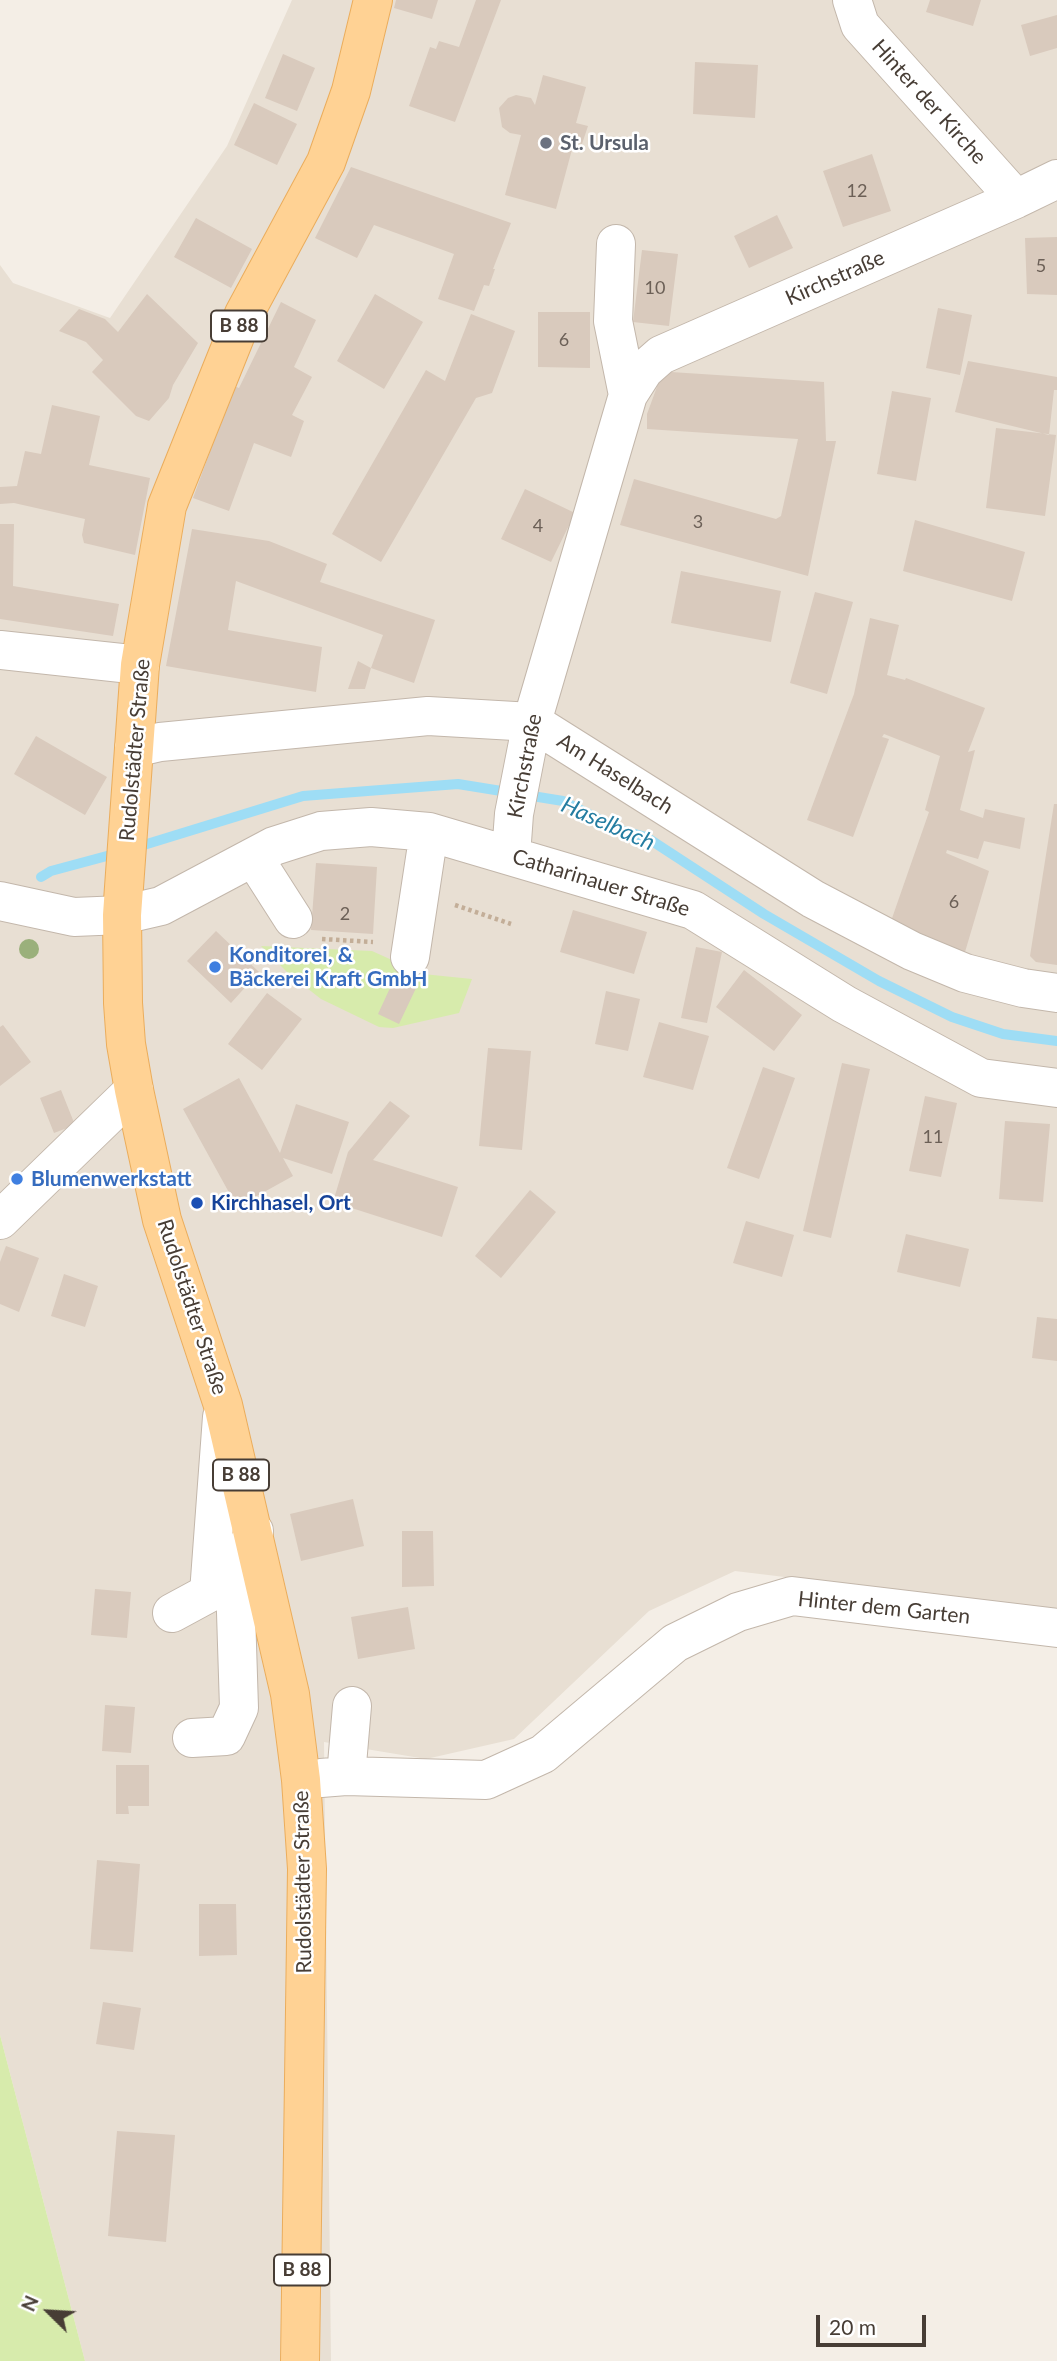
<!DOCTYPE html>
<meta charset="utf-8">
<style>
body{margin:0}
#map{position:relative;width:1057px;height:2361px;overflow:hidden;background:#f4eee6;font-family:Lato,sans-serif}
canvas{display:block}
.north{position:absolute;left:14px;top:2277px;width:70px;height:70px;-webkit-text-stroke:5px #fff;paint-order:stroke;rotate:294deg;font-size:19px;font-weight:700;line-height:28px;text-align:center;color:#473d35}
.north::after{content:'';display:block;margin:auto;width:24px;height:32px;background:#473d35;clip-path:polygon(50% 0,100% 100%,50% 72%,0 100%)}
.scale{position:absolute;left:816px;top:2315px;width:110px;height:32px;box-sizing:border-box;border:4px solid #473d35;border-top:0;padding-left:9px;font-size:21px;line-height:24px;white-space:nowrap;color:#473d35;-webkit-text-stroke:5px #fff;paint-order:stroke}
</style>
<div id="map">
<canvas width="1057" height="2361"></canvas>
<div class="north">N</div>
<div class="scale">20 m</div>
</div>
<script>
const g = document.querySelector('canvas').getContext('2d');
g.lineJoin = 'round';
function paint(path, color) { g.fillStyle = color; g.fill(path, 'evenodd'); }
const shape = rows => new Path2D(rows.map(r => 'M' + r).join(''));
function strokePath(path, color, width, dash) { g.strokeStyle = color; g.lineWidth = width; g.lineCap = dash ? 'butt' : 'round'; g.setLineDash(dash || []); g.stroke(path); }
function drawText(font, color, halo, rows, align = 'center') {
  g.font = font + ' Lato,sans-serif'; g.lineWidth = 5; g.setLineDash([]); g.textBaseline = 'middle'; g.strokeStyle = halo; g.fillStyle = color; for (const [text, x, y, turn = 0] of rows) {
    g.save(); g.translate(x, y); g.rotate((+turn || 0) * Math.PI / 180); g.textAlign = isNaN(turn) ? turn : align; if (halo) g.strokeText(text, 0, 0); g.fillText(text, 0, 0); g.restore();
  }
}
paint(shape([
 [292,0,1057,0,1057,1610,735,1571,649,1611,514,1739,426,1759,324,1742,331,2361,85,2361,0,2035,0,265,13,283,110,318,227,146]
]), '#e8dfd3');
paint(shape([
 [261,946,372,951,423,974,472,979,459,1013,393,1028,379,1027,321,999,289,974],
 [0,2035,85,2361,0,2361]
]), '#d7ebac');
strokePath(shape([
 [134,848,303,796,458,784,563,801,620,830,646,837,764,914,879,981,952,1017,1003,1034,1057,1041],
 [41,877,51,871,118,853]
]), '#9eddf5', 10);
paint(shape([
 [396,0,438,0,432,19,394,8],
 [476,0,501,0,455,122,409,106,430,47,436,49,439,41,459,47],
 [930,0,981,0,973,26,926,12],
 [1057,15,1057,48,1030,56,1021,25],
 [283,54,315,68,297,111,265,98],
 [695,62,758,65,755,118,693,114],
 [543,75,586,87,576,123,588,126,582,144,574,142,556,209,505,195,521,135,510,133,502,127,499,108,508,98,516,95,531,98,535,105],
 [254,103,297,124,277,165,234,145],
 [872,154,891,211,843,227,823,171],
 [351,167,511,223,493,269,495,269,489,286,484,285,474,311,438,299,454,254,374,225,357,258,315,238],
 [777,215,793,248,749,268,734,236],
 [196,218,252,249,231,288,174,257],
 [1057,237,1057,295,1027,294,1025,238],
 [642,250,678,254,669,326,633,322],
 [147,294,198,343,173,385,169,398,149,421,136,416,92,372,103,360,86,342,59,331,79,309,105,319,118,332],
 [375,294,423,322,384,389,337,361],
 [281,302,316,320,294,367,312,377,292,415,304,421,291,457,254,443,229,511,193,498,234,386,239,388],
 [938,308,972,315,960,375,926,368],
 [538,312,590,312,590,368,538,367],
 [471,314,515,331,492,393,476,398,381,562,332,534,426,370,445,381],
 [968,361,1057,377,1057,390,1054,390,1049,435,955,412],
 [671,372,824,382,826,441,836,441,808,576,620,525,634,479,776,519,781,516,798,439,647,429,647,414,658,384],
 [892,391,931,398,916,481,877,474],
 [52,405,100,416,89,465,150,478,135,555,84,543,82,535,85,519,14,503,0,504,0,487,17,486,25,451,41,454],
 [996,428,1056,435,1045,516,986,508],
 [525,489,575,513,551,562,501,539],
 [915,520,1025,552,1012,601,903,571],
 [0,524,14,524,13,586,119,604,113,636,0,619],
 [192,529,269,541,327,564,320,582,435,620,414,683,371,668,365,689,348,689,358,661,371,668,383,635,236,581,228,630,322,647,316,692,166,666],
 [681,571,781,591,771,642,671,623],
 [815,592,853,602,827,694,790,683],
 [870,618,899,625,887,675,905,680,906,678,985,708,968,752,975,750,960,810,983,818,985,809,1025,818,1020,849,984,841,978,859,947,850,946,853,989,871,965,952,890,924,929,812,925,810,940,756,884,734,882,737,889,739,853,837,807,820,854,694],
 [36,736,107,777,85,815,14,774],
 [1054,804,1057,804,1057,965,1036,962,1030,956],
 [316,863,377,867,373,934,311,930],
 [573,910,647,932,634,974,560,952],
 [216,931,259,972,231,1003,187,961],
 [696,947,722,952,707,1023,681,1018],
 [744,970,802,1015,774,1051,716,1007],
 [396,975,417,986,399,1024,378,1014],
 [606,991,640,999,628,1051,595,1044],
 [267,993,302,1019,262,1070,228,1044],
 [659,1022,709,1036,693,1090,643,1077],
 [3,1025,31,1062,0,1086,0,1027],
 [488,1048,531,1051,522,1150,479,1146],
 [842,1063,870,1069,831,1238,803,1231],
 [763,1067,795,1078,759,1179,727,1168],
 [239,1078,280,1153,296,1104,349,1122,332,1174,283,1158,293,1176,237,1207,183,1109],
 [61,1090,75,1125,54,1133,40,1098],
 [925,1096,957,1103,941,1177,909,1171],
 [390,1101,410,1116,373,1160,458,1187,442,1237,333,1202,348,1152],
 [1005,1121,1050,1124,1043,1202,999,1199],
 [530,1190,556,1212,501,1278,475,1256],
 [746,1221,794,1235,782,1277,733,1263],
 [906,1234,969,1249,960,1287,897,1272],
 [6,1246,39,1258,19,1312,0,1304,0,1262],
 [64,1274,98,1286,85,1327,51,1316],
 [1037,1317,1057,1319,1057,1361,1032,1358],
 [353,1499,364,1546,301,1561,290,1514],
 [402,1531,433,1531,434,1586,402,1587],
 [95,1589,131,1592,127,1638,91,1635],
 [408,1607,415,1649,358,1659,351,1617],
 [105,1705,135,1707,131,1753,102,1751],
 [116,1765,149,1765,149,1806,128,1806,129,1814,116,1814],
 [97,1860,140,1864,133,1952,90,1949],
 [199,1904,236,1904,237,1955,199,1956],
 [103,2002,141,2008,134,2050,96,2044],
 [117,2131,175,2135,166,2242,108,2236]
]), '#d9cabd');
const minor = shape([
 [852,0,860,25,1016,199],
 [616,244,613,321,628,395],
 [0,650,140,665],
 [134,748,160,742,428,716,532,722,813,899,912,951,965,973,1023,988,1057,993],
 [511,855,514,814,532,722,628,395,644,370,661,355,1016,199,1057,179],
 [254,858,293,919],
 [0,901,74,917,122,915,161,906,274,846,321,831,371,827,429,832,693,910,844,1004,981,1078,1057,1088],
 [410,957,429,832],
 [0,1220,134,1090],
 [172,1613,209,1593,222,1417],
 [192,1738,226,1736,239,1708,235,1581,254,1531],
 [346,1776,486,1780,543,1754,675,1643,738,1612,792,1596,1057,1628],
 [321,1778,346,1776,352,1706]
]);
const major = shape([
 [300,2361,307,1869,301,1780,290,1694,223,1405,162,1220,134,1090,126,1044,123,1003,122,915,140,665,167,506,244,314,326,162,351,91,373,0]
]);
strokePath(minor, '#c3b7ab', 40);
strokePath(major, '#ebad5c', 40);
strokePath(shape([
 [455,905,511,924],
 [322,939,373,942]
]), '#c3ae98', 4.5, [3.5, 3.5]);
strokePath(minor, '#fff', 38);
strokePath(major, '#ffd294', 38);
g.fillStyle = '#9ab07b';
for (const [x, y] of [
 [29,949]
]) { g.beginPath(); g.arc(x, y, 10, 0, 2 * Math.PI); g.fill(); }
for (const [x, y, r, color] of [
 [546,143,7,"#6b7280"],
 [215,967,7,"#3f7fe0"],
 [17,1179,7,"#3f7fe0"],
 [197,1203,7,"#1a4fb4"]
]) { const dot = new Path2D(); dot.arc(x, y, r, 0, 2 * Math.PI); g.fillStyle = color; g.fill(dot); strokePath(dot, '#fff', 2.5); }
drawText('18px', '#6c6057', null, [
 ["12",857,191],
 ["5",1041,266],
 ["10",655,288],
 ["6",564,340],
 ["3",698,522],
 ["4",538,526],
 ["6",954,902],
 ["2",345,914],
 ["11",933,1137]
]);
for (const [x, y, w] of [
 [239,326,56],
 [241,1475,56],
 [302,2270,56]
]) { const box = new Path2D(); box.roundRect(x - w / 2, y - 15.5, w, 31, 5); g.fillStyle = '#fff'; g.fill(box); strokePath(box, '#473d35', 2); }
drawText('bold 19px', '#473d35', null, [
 ["B 88",239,326],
 ["B 88",241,1475],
 ["B 88",302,2270]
]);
drawText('21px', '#473d35', '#fff', [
 ["Hinter der Kirche",929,102,48],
 ["Kirchstraße",835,278,-24],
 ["Rudolstädter Straße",135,750,-85],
 ["Kirchstraße",525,766,-79],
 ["Am Haselbach",615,774,32],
 ["Catharinauer Straße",601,883,17],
 ["Rudolstädter Straße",192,1307,72],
 ["Hinter dem Garten",884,1608,6],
 ["Rudolstädter Straße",303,1882,-91]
]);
drawText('bold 21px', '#5b616d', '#fff', [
 ["St. Ursula",560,143]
], 'left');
drawText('bold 21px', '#366cbe', '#fff', [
 ["Konditorei, &",229,955],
 ["Bäckerei Kraft GmbH",229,979],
 ["Blumenwerkstatt",31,1179]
], 'left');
drawText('bold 21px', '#164399', '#fff', [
 ["Kirchhasel, Ort",211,1203]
], 'left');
drawText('italic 23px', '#247da1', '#fff', [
 ["Haselbach",608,824,24]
]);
</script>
